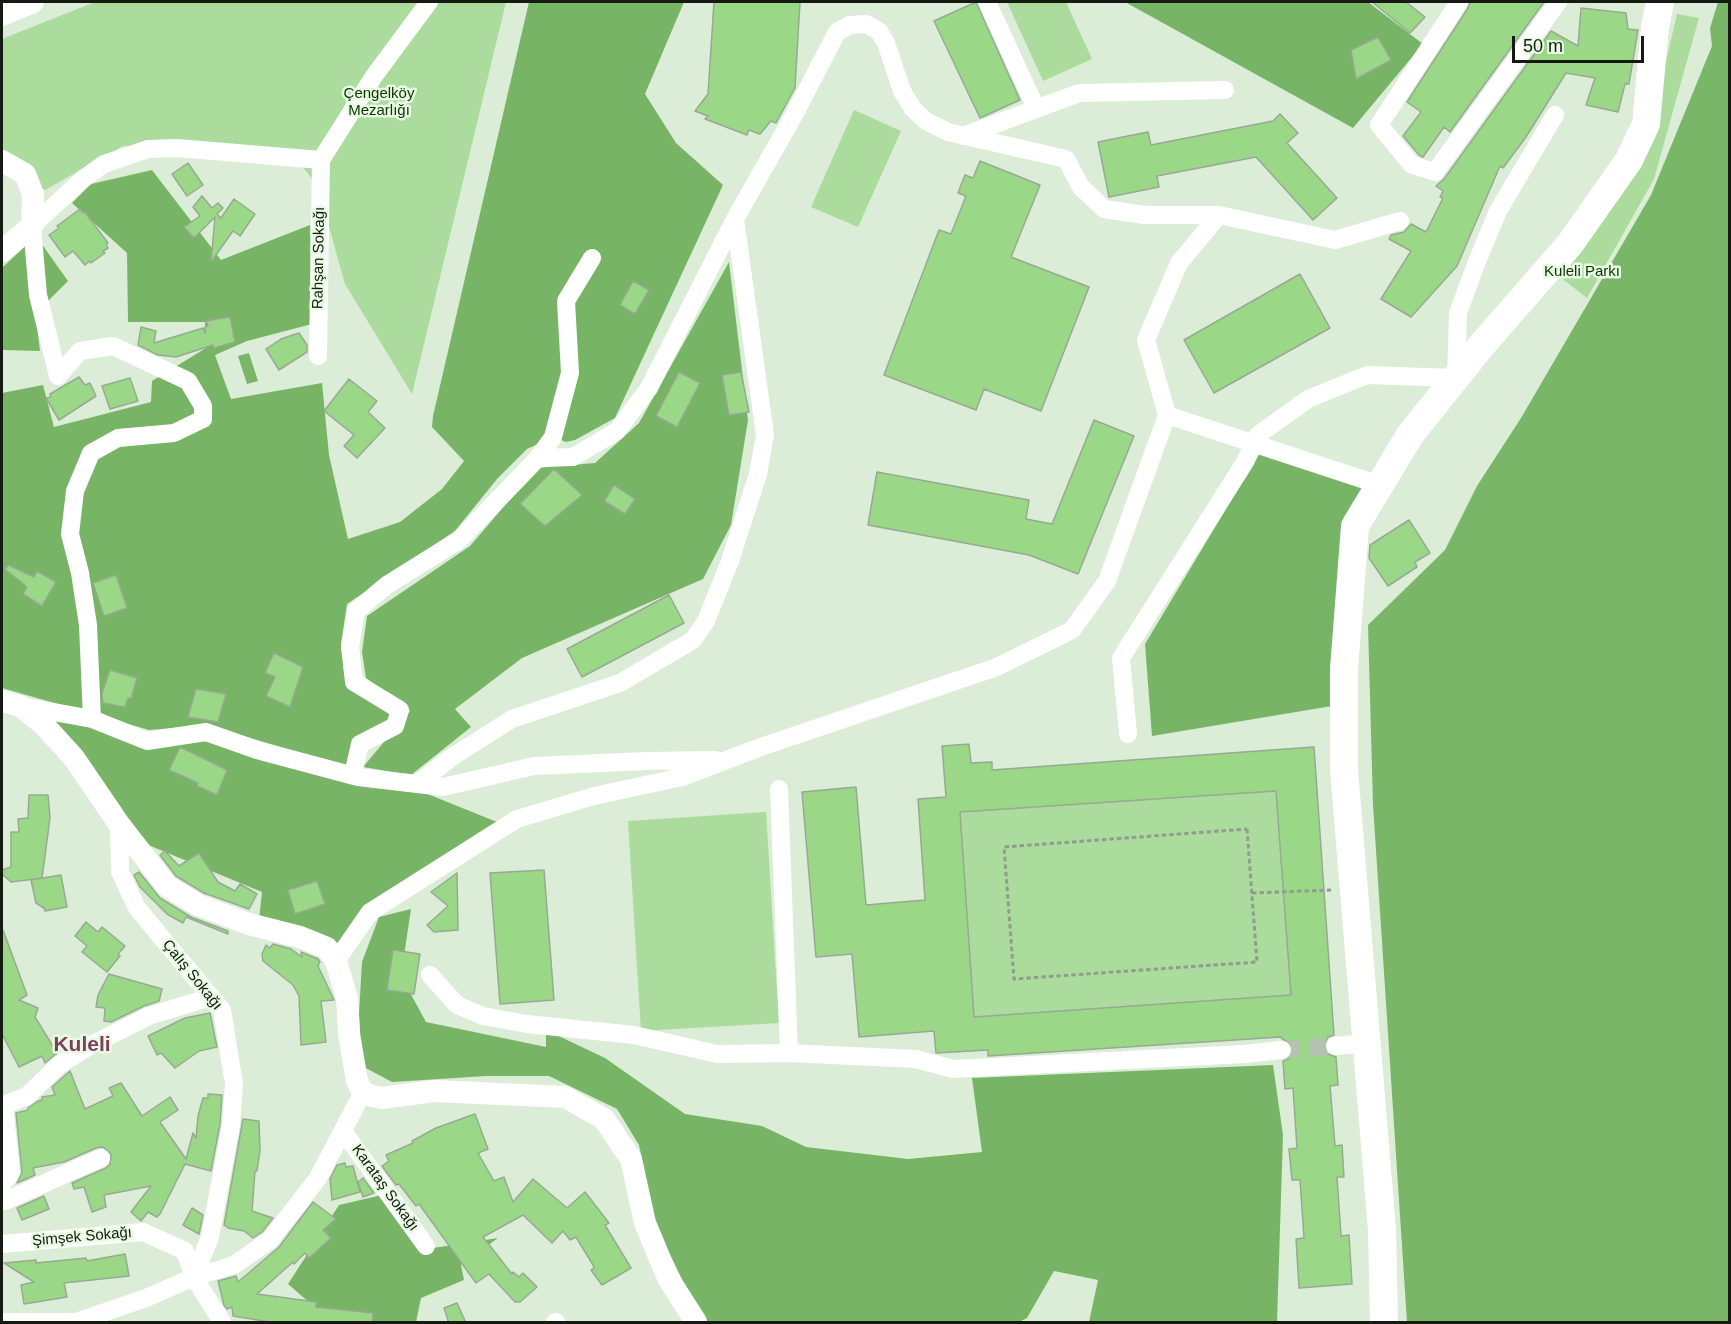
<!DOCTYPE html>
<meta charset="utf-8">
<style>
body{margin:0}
#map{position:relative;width:1731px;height:1324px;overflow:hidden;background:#dbedd6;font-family:Helvetica,sans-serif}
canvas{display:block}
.frame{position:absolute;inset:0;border:3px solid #151b13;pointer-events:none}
.scale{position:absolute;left:1512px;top:36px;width:132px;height:27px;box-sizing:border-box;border:3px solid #151b13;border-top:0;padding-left:8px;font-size:18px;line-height:21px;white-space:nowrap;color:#151b13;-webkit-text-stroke:4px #e8fae3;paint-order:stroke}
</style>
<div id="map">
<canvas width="1731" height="1324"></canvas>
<div class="frame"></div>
<div class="scale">50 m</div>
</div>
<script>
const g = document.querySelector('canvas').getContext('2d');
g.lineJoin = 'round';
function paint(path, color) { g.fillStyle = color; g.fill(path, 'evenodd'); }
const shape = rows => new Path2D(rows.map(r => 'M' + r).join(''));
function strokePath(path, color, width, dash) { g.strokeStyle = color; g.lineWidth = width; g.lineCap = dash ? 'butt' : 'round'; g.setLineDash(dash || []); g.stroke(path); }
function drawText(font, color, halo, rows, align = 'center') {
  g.font = font + ' Helvetica,sans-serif'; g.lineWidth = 5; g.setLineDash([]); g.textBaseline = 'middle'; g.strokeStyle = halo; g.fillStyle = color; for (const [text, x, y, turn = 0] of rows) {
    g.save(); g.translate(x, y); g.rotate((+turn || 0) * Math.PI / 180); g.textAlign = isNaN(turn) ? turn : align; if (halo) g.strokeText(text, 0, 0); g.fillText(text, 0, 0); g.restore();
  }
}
paint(shape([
 [95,2,506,2,412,394,345,284,318,187,295,157,123,146,45,190,2,162,2,39],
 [1007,2,1066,2,1092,59,1043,81],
 [1677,14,1699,18,1654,179,1587,298,1556,274,1642,163],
 [854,110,901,131,858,227,811,207],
 [1276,791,1291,995,974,1017,960,812],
 [766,812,779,1023,641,1031,628,821]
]), '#abdb9d');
paint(shape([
 [529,2,684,2,645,94,676,143,723,185,615,418,575,440,566,442,553,437,527,449,497,479,455,531,347,604,341,644,348,688,391,712,388,722,356,737,345,767,208,725,149,730,2,688,2,393,43,385,54,427,151,402,152,381,206,348,205,322,128,322,127,253,72,203,91,184,152,170,221,260,310,225,312,324,247,341,215,355,231,399,322,383,329,455,348,539,400,522,442,489,464,461,432,427,433,416],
 [1125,2,1368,2,1423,44,1353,128],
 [36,236,68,281,46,303,36,318,40,351,2,350,2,268],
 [729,262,748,420,731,525,703,579,522,658,455,709,471,727,411,775,363,767,410,711,366,678,362,652,367,616,470,546,537,468,595,463,639,423],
 [1259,454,1366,487,1332,706,1152,736,1145,644],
 [46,716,90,723,147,747,208,739,420,791,502,824,363,907,337,953,259,920,262,892,141,842],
 [411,909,401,976,426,1022,546,1047,546,1030,605,1058,685,1114,762,1126,806,1147,908,1159,982,1152,972,1078,1273,1065,1283,1135,1277,1322,1089,1322,1098,1280,1054,1271,1027,1318,1019,1322,703,1322,656,1226,639,1145,617,1109,549,1076,486,1076,392,1082,362,1066,359,1014,362,962,379,917],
 [395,1192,433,1248,498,1238,461,1265,464,1280,421,1298,416,1322,314,1322,319,1311,288,1284,339,1205]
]), '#78b466');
paint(shape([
 [1718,2,1730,2,1729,1322,1407,1322,1373,805,1368,625,1445,550,1477,486,1521,418,1651,195,1712,46,1710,28],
 [249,353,258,381,247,384,238,356]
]), '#7ab668');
const building = shape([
 [714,2,800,2,795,88,776,123,771,121,760,134,749,130,747,135,705,119,708,116,695,111,708,94,714,2],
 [976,2,1020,100,980,118,934,21,976,2],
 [1372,2,1406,2,1425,17,1410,33,1372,2],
 [1470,2,1544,2,1450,132,1444,127,1423,157,1419,155,1403,136,1421,112,1407,102,1468,8,1470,2],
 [1581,8,1626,13,1628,29,1638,30,1629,84,1625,84,1618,112,1586,105,1595,78,1566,73,1526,137,1503,168,1500,166,1457,266,1411,317,1381,299,1411,251,1389,239,1391,235,1404,232,1411,224,1426,232,1443,198,1440,197,1443,191,1436,186,1444,179,1551,31,1578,46,1581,8],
 [1378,37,1391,60,1356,79,1351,50,1378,37],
 [1280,114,1298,133,1287,143,1337,198,1313,220,1256,157,1157,176,1159,187,1109,197,1098,142,1148,132,1151,145,1273,121,1280,114],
 [980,161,1040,185,1011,257,1089,287,1041,411,984,389,976,410,884,375,939,230,951,234,966,196,958,193,965,175,973,178,980,161],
 [188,163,203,185,187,196,172,174,188,163],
 [202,196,212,208,218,203,223,208,217,214,221,218,234,199,255,214,240,236,233,231,211,262,215,217,194,238,184,227,200,216,193,207,202,196],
 [80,209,83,213,84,211,108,243,106,244,108,248,103,251,105,253,91,263,90,261,85,265,73,251,65,257,49,235,59,228,57,226,80,209],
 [1300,274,1330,328,1214,393,1184,340,1300,274],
 [633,281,649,290,635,314,620,305,633,281],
 [230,317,235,342,214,348,213,345,176,357,158,355,138,345,141,327,156,331,154,343,203,328,205,333,205,327,208,326,206,321,230,317],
 [299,333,307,345,307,352,279,370,266,349,281,339,299,333],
 [679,372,700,383,677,427,656,416,679,372],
 [741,372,749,412,729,415,722,375,741,372],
 [79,377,85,385,90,383,96,396,59,420,46,398,51,397,50,394,79,377],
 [130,378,138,401,110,409,102,386,130,378],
 [349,379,377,401,368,412,385,428,357,458,344,446,354,435,324,411,349,379],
 [1094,420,1134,436,1078,574,1029,555,868,525,877,472,1029,500,1026,519,1052,524,1094,420],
 [554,469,582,495,545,526,520,504,554,469],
 [614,485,635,499,625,514,604,501,614,485],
 [1409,520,1430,553,1415,562,1417,567,1388,586,1369,558,1370,545,1409,520],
 [8,565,34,577,37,571,56,582,42,606,23,594,27,587,5,569,8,565],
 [116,575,127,608,104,616,93,583,116,575],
 [669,595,684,623,582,677,567,649,669,595],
 [274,653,303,667,290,707,266,696,275,677,265,673,274,653],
 [110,670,137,678,131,699,128,698,125,707,103,703,102,693,110,670],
 [196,689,226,694,218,722,188,717,196,689],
 [969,744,971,763,992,762,992,770,1314,747,1334,1035,1328,1037,1324,1046,1326,1053,1336,1057,1338,1085,1330,1086,1335,1146,1342,1145,1344,1177,1337,1177,1341,1236,1349,1235,1352,1284,1299,1288,1296,1239,1304,1238,1300,1180,1292,1180,1289,1149,1297,1148,1293,1088,1285,1089,1283,1061,1289,1059,1293,1049,1291,1043,1282,1039,1281,1037,988,1056,988,1050,936,1053,934,1031,859,1037,852,954,816,957,802,792,856,787,866,905,925,900,918,799,946,797,942,746,969,744],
 [1276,791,1291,995,974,1017,960,812,1276,791],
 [180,747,227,770,217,795,197,786,198,783,169,770,180,747],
 [29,795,48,795,50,818,42,878,11,882,2,874,2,870,11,867,11,832,19,832,18,819,28,818,29,795],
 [165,851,179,866,199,853,218,882,235,891,240,884,257,894,249,909,204,893,176,876,160,855,165,851],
 [544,870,554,1000,500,1004,490,873,544,870],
 [139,872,160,898,191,917,228,931,228,934,186,917,183,923,167,914,140,887,134,875,139,872],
 [457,873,458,930,434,932,427,925,448,906,431,892,457,873],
 [61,875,67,907,45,911,44,908,36,903,31,880,61,875],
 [317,881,325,904,295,914,288,890,317,881],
 [86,922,98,932,102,927,125,946,118,954,120,956,107,972,82,952,87,946,75,936,86,922],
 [2,930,3,930,27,995,19,1000,38,1008,35,1017,57,1053,45,1063,42,1056,19,1067,2,1034,2,930],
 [273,944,291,949,302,957,301,952,318,959,320,962,318,966,334,1000,321,1001,326,1042,301,1045,299,996,293,985,263,961,262,954,266,945,270,948,273,944],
 [393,950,420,954,414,994,387,990,393,950],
 [109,974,162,989,159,1001,144,1006,111,1022,104,1021,105,1008,96,1007,98,995,109,974],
 [210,1013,217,1047,199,1051,175,1068,161,1053,157,1055,148,1036,185,1018,210,1013],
 [70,1071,85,1109,113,1096,109,1088,121,1083,142,1116,170,1097,178,1110,160,1122,186,1159,193,1133,196,1138,198,1116,203,1098,208,1098,208,1094,222,1095,220,1124,211,1171,185,1164,160,1214,157,1217,148,1212,141,1221,131,1212,151,1186,104,1195,106,1207,92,1212,84,1187,74,1189,72,1183,106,1168,110,1164,111,1154,103,1147,96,1148,64,1162,33,1168,35,1175,17,1183,22,1172,16,1113,28,1110,28,1108,38,1101,42,1100,42,1097,55,1095,52,1087,70,1071],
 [475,1114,488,1149,478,1153,494,1181,504,1177,513,1202,533,1179,567,1208,585,1192,609,1223,605,1225,631,1268,602,1285,591,1270,594,1268,593,1265,576,1237,570,1240,563,1231,552,1243,523,1215,483,1237,512,1274,513,1272,519,1277,523,1273,537,1287,520,1302,515,1302,489,1274,476,1283,419,1204,416,1206,399,1184,396,1185,382,1166,389,1161,386,1155,413,1143,412,1141,436,1128,475,1114],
 [243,1119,259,1121,260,1151,257,1171,255,1171,252,1211,273,1218,262,1232,253,1238,244,1231,228,1228,224,1225,243,1119],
 [345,1163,346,1167,353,1166,360,1192,332,1200,330,1179,337,1165,345,1163],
 [363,1178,374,1193,363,1197,358,1182,363,1178],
 [44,1196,49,1209,22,1220,17,1208,44,1196],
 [313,1202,336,1219,323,1230,331,1238,309,1258,305,1253,294,1264,293,1262,257,1294,316,1302,316,1307,373,1313,372,1323,276,1323,233,1316,232,1307,227,1309,224,1305,218,1281,236,1276,238,1282,279,1247,313,1202],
 [192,1208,203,1215,199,1234,183,1225,192,1208],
 [125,1254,129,1276,64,1283,67,1297,24,1304,21,1285,34,1282,4,1263,36,1260,36,1263,86,1258,87,1261,125,1254],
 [457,1303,466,1323,449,1323,444,1308,457,1303]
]);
paint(building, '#9ad888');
strokePath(building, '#98a993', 1.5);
strokePath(shape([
 [1282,1050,1335,1046]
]), '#b3c3af', 18, [18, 9]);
strokePath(shape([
 [1247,829,1257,962,1014,979,1004,847,1247,829],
 [1252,893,1331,890]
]), '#8f9d8b', 3, [4.5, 3]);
strokePath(shape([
 [987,2,1036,108],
 [1459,2,1379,125,1412,165,1435,172,1558,2],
 [963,136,1079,93,1225,90],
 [318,356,321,160],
 [538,458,573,457,617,431,649,388,735,219],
 [1380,485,1167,415,1146,340,1179,263,1219,215,1335,240,1400,221],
 [21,706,92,719,147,741,206,732,257,750,358,777,443,787,534,766,646,761,716,760],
 [92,719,88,625,80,573,70,534,75,491,91,453,118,438,174,433,203,419,203,406,188,381,113,346,80,351,58,376,38,295,32,226,83,179,104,164,148,149,177,148,321,160,374,76,429,2],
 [1128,734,1121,658,1245,462,1258,435,1308,399,1367,375,1456,378,1458,313,1476,264,1498,211,1555,115],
 [353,775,360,744,395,726,400,710,354,682,350,647,356,611,387,585,459,540,538,458,553,437,570,373,566,301,592,258],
 [417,784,452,757,512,719,620,683,693,640,706,621,730,561,758,474,765,435,735,219,794,115,837,32,850,25,866,24,879,31,886,43,902,91,913,109,926,121,948,132,1066,159,1081,187,1104,209,1145,215,1219,215],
 [119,824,120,872,137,908,222,1010,234,1084,231,1125,210,1237,194,1277],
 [336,961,370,912,517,819,594,796,682,777,758,748,997,667,1072,630,1107,581,1167,415],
 [430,975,457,1005,483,1016,527,1024,634,1035,717,1054,789,1053,779,789],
 [1335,1046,1367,1043],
 [789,1053,916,1059,953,1069,1244,1054,1282,1050],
 [343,1131,426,1246],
 [2,1184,11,1173,4,1105,27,1096,59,1065,91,1045,149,1016,211,997],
 [5,1201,101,1158],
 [2,1244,143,1232,185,1251,194,1277,222,1322],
 [2,1322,76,1322,146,1298,194,1277,234,1265,270,1240,318,1178,363,1092],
 [555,1322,556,1322]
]), '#fff', 18);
strokePath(shape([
 [2,15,33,2],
 [2,161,25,174,33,194,32,226,2,251],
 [2,701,20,706,44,725,74,758,119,824,167,886,198,905,249,924,300,937,327,948,336,961,347,998,349,1034,357,1081,363,1092,372,1096,382,1098,434,1091,565,1097,604,1119,631,1159,645,1223,668,1278,696,1322]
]), '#fff', 22);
strokePath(shape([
 [1384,1322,1382,1230,1344,770,1344,669,1355,526,1410,435,1482,345,1570,244,1629,160,1646,124,1655,27,1660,2]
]), '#fff', 28);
drawText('15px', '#0e3600', '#e8fae3', [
 ["Çengelköy",379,94],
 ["Mezarlığı",379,111],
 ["Kuleli Parkı",1582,272]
]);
drawText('15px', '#151b13', '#e8fae3', [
 ["Rahşan Sokağı",319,258,-89],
 ["Çalış Sokağı",192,975,51],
 ["Karataş Sokağı",385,1188,54],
 ["Şimşek Sokağı",82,1237,-5]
]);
drawText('bold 21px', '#7f3e60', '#e8fae3', [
 ["Kuleli",82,1045]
]);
</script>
